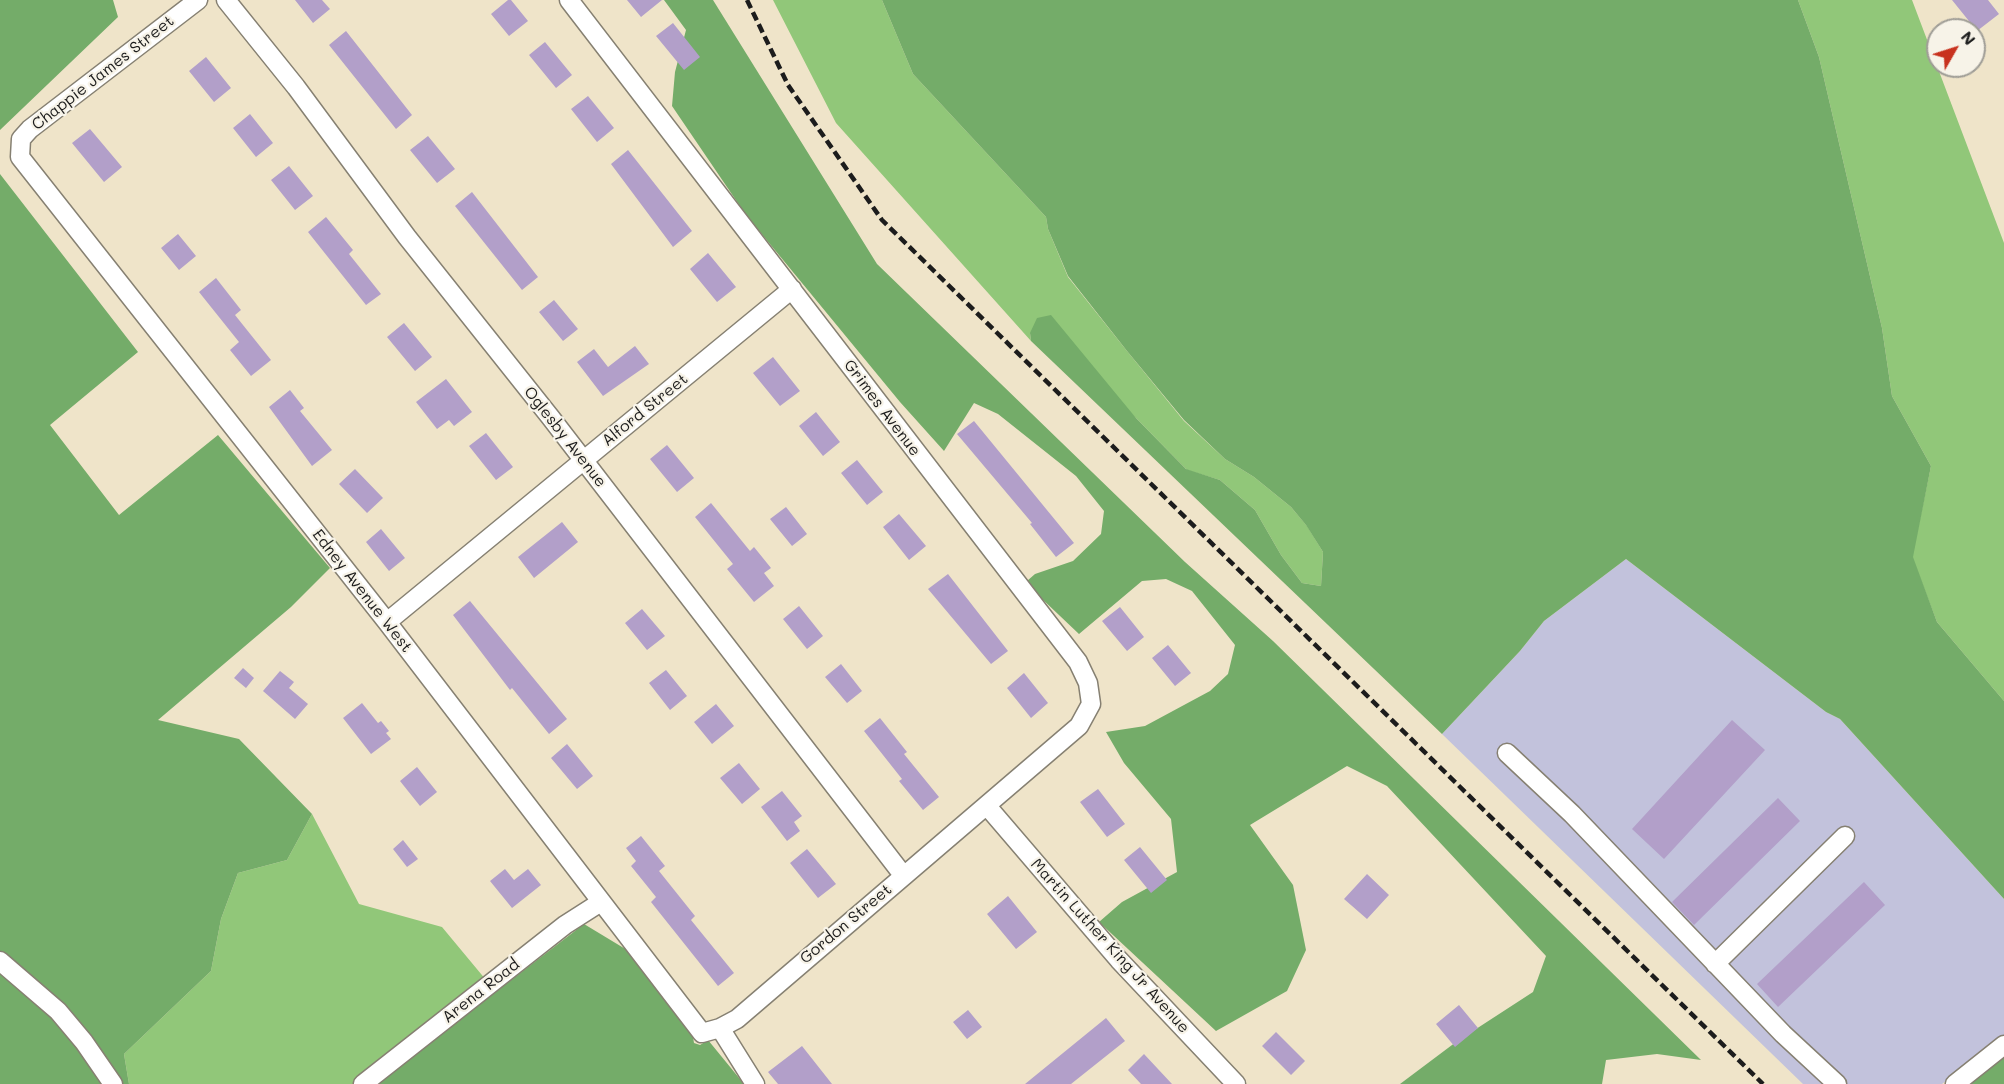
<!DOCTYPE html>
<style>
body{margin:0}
#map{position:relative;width:2004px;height:1084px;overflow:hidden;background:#efe4c9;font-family:Mali,sans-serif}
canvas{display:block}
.north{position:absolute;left:1926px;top:18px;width:60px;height:60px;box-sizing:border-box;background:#f7f3e8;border:2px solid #9f9d96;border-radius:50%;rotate:51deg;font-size:16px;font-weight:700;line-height:24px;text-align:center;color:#1c1c1c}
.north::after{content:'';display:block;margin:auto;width:21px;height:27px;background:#c8321e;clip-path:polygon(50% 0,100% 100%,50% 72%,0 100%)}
</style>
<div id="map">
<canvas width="2004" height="1084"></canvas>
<div class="north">N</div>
</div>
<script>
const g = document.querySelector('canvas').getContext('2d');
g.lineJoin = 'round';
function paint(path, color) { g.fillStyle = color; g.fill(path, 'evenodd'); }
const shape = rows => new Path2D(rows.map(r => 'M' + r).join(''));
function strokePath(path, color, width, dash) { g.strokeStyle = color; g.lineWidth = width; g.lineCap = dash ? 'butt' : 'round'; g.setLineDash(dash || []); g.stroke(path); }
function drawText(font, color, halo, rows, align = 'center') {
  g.font = font + ' Mali,sans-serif'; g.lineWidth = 4.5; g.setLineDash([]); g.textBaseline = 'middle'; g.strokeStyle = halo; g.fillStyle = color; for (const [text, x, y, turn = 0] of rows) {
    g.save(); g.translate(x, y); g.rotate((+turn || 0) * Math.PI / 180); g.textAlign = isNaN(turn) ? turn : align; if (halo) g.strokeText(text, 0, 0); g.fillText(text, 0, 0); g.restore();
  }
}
paint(shape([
 [1626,559,1826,712,1840,719,2004,899,2004,1035,1942,1084,1803,1084,1442,734,1520,651,1544,621]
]), '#c2c2dc');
paint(shape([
 [773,0,882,0,913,74,1046,217,1048,229,1068,277,1127,351,1184,421,1225,459,1254,477,1291,507,1307,526,1323,552,1321,586,1302,583,1281,555,1255,510,1220,480,1187,470,1136,418,1030,333,1031,341,836,123],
 [1798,0,1912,0,2004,243,2004,701,1937,622,1912,557,1931,466,1892,396,1882,328,1819,57],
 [312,814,359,904,442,927,496,992,375,1084,129,1084,124,1054,211,971,221,919,238,873,287,860]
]), '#91c779');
paint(shape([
 [0,0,113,0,118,17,0,130],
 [664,0,713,0,877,264,1185,562,1273,641,1701,1060,1657,1054,1606,1060,1602,1084,1400,1084,1456,1042,1533,992,1546,956,1387,786,1347,766,1250,825,1293,885,1306,950,1287,991,1216,1031,1099,922,1122,902,1177,872,1171,819,1124,763,1106,732,1145,726,1210,691,1228,674,1235,645,1192,591,1166,579,1142,581,1079,634,1040,597,1027,581,1035,574,1073,561,1101,534,1104,511,1076,476,998,414,974,403,944,451,900,402,746,215,672,106,675,72,686,30],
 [882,0,1798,0,1819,57,1882,328,1892,396,1931,466,1913,557,1937,622,2004,701,2004,899,1840,719,1826,712,1626,559,1544,621,1520,651,1442,734,1031,341,1030,333,1037,318,1051,315,1136,418,1186,469,1220,480,1255,510,1281,555,1302,583,1321,586,1323,552,1306,525,1291,507,1254,477,1225,459,1184,420,1127,351,1068,276,1048,229,1046,217,913,74],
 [0,174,138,352,50,425,119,515,218,435,330,568,291,607,158,720,239,739,312,814,287,860,238,873,221,919,211,971,124,1054,129,1084,0,1084],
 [584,924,627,950,693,1037,694,1043,700,1045,708,1040,744,1084,376,1084],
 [2004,1055,2004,1084,1968,1084]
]), '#74ac69');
paint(shape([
 [295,0,322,0,330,9,313,23],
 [508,0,511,0,528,21,509,36,491,14],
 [627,0,662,0,641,17],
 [1952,0,1988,0,1999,14,1977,31],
 [673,23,700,57,684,70,656,36],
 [346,31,412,115,396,129,329,45],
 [545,42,572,75,556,88,529,55],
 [206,57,231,88,214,102,189,71],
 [588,96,614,128,597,142,571,109],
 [250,114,273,143,256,157,233,128],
 [90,129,122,167,104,182,72,143],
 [428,136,455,169,437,183,410,150],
 [628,150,692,231,673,247,611,164],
 [289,166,313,196,295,210,271,180],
 [472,192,538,277,522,290,455,206],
 [326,217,353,250,349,254,381,294,366,305,308,232],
 [178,234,196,256,179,270,161,248],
 [708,253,736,287,717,302,690,269],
 [216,278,241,310,235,315,271,360,251,376,230,350,239,342,199,292],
 [554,300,578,329,563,341,539,312],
 [404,323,432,357,415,371,387,337],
 [635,346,649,364,603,396,577,362,594,349,608,367],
 [773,357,800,391,780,406,753,373],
 [446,379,472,412,454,426,449,420,437,429,416,402],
 [290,390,304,408,300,411,332,450,312,466,269,407],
 [816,412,840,442,823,456,799,426],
 [974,421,1074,543,1056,557,1030,524,1032,523,957,434],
 [486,433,513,467,496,480,469,446],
 [667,445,694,478,677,492,650,459],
 [857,460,883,492,867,505,841,473],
 [355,469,383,498,367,513,339,484],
 [711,503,750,551,754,547,771,568,764,573,774,586,754,602,727,569,733,564,695,517],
 [786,507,807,534,792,546,770,519],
 [899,514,926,546,909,560,883,527],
 [562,522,578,542,534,578,518,557],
 [381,529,405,558,389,571,366,542],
 [948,574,1008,651,991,664,928,589],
 [470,601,567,719,549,734,512,688,510,690,453,615],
 [799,606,823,636,807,649,783,619],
 [1120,607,1144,637,1127,651,1102,621],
 [642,609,665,636,647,650,625,623],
 [1168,645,1191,673,1175,686,1152,658],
 [841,664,862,691,847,703,825,677],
 [243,668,254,678,246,688,234,678],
 [666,670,687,696,670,710,649,683],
 [280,671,294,682,289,688,308,704,295,719,263,691],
 [1024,673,1048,703,1031,718,1007,688],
 [362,703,378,723,381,721,389,731,386,733,391,739,371,754,343,718],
 [716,704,734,726,712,744,694,722],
 [880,718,907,752,904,754,939,797,923,810,899,781,902,779,864,731],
 [1732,720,1765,750,1664,859,1632,829],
 [567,744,593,776,577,789,551,758],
 [739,763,760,789,742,804,720,778],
 [417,767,437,792,420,806,400,781],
 [1098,789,1125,824,1107,837,1080,802],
 [782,791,802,816,794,822,800,831,787,841,761,807],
 [1778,798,1800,821,1694,925,1672,902],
 [641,836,665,866,659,871,695,916,691,920,734,973,718,986,651,902,656,897,631,866,636,861,626,848],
 [403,840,418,859,407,867,393,849],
 [1140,847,1167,880,1151,893,1124,860],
 [807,849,836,884,818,898,790,863],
 [505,869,514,880,528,869,541,885,512,908,490,881],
 [1367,874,1389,895,1367,919,1344,899],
 [1864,882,1885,905,1778,1007,1757,984],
 [1008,896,1037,932,1016,949,987,914],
 [1459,1005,1478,1028,1455,1047,1436,1024],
 [968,1010,982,1027,967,1039,953,1022],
 [1106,1018,1125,1041,1071,1084,1025,1084],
 [1276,1032,1305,1061,1291,1075,1262,1046],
 [802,1046,832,1084,778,1084,768,1072],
 [1144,1054,1172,1084,1141,1084,1128,1070]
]), '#b29fc9');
const minor = shape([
 [198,0,30,129,21,139,20,157,387,622,702,1033,720,1028,737,1019,1079,726,1091,704,1088,683,1078,662,569,0],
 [226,0,296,87,407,237,551,418,903,875],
 [387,622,792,289],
 [1507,753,1572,814,1783,1034,1837,1084],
 [987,806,1119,960,1236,1084],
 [0,961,58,1011,84,1042,113,1084],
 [1715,964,1845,836],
 [720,1028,755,1084],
 [363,1084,565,925,601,902],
 [1955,1084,2004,1045]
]);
strokePath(minor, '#868072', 21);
strokePath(minor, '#fff', 18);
strokePath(shape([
 [747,0,788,85,882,220,1763,1084]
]), '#1c1c1c', 4.5, [9, 4.5]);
drawText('16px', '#1c1c1c', '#f7f3e8', [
 ["Chappie James Street",103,73,-38],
 ["Grimes Avenue",882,408,53],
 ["Alford Street",645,410,-39],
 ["Oglesby Avenue",565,437,52],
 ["Edney Avenue West",362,591,52],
 ["Gordon Street",846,924,-40],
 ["Martin Luther King Jr Avenue",1110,946,48],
 ["Arena Road",481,991,-38]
]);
</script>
